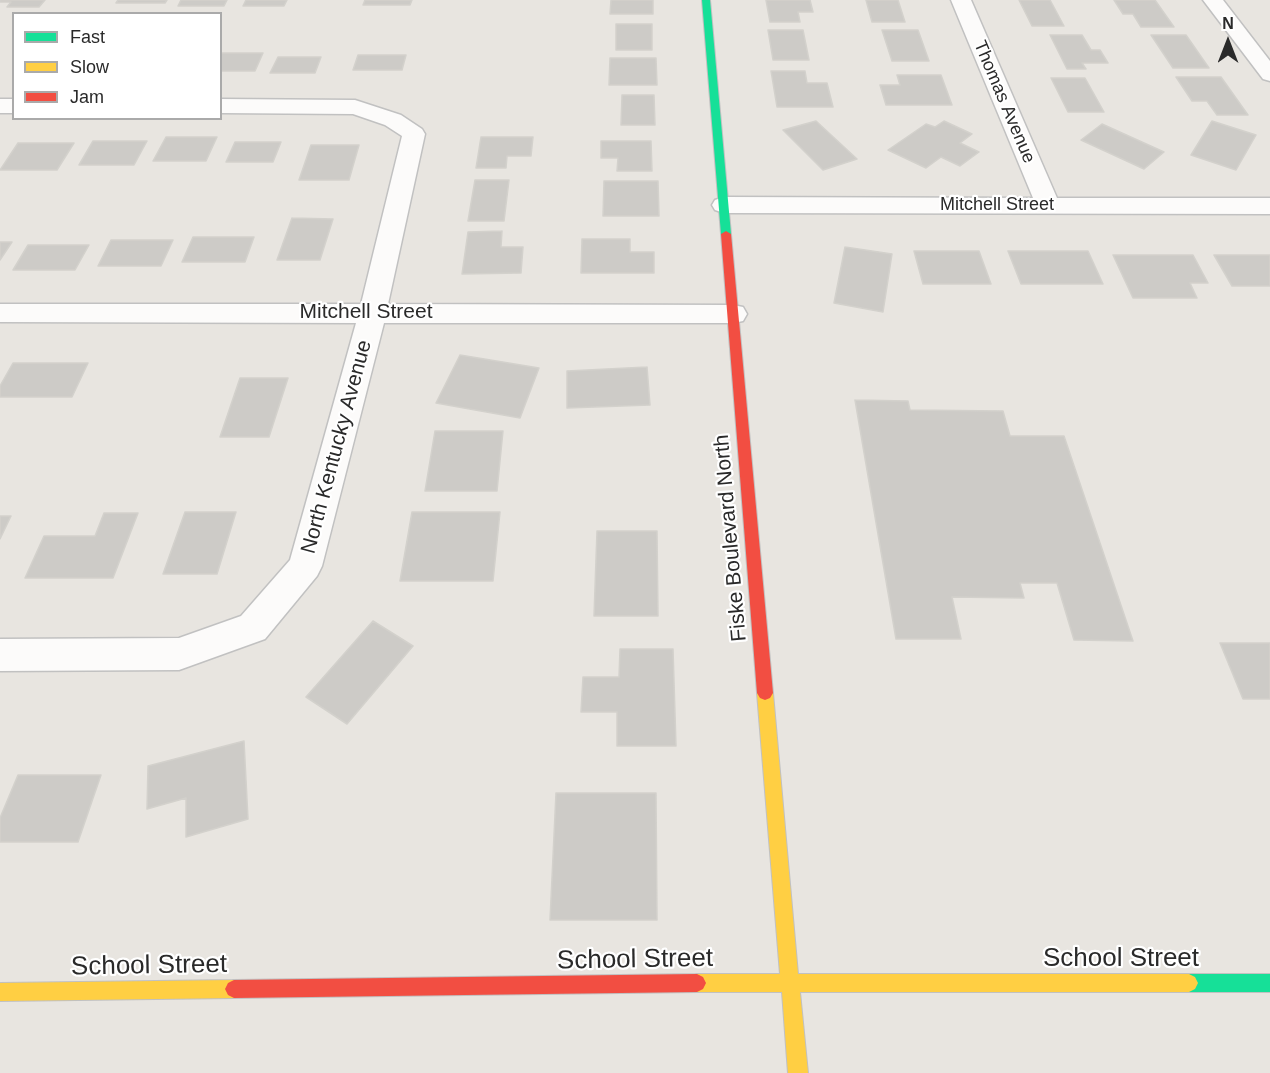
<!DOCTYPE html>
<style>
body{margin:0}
#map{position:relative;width:1270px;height:1073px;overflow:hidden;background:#e8e5e0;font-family:Helvetica,sans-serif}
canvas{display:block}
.legend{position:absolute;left:12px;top:12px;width:210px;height:108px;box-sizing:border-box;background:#fff;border:2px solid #aaa;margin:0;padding:8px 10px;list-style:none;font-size:18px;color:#2a2a2a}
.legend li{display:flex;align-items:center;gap:12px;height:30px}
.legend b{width:30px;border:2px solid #aaa}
.north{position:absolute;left:1198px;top:12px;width:60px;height:60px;-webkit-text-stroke:4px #fff;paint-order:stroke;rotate:0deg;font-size:16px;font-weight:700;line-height:24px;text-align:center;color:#2a2a2a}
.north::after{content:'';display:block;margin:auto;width:21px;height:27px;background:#2a2a2a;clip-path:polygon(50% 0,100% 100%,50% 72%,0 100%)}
</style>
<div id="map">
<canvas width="1270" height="1073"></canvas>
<ul class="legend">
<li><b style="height:8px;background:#16e098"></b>Fast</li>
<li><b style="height:8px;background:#ffcf43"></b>Slow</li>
<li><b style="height:8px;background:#f24e42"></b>Jam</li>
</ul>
<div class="north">N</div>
</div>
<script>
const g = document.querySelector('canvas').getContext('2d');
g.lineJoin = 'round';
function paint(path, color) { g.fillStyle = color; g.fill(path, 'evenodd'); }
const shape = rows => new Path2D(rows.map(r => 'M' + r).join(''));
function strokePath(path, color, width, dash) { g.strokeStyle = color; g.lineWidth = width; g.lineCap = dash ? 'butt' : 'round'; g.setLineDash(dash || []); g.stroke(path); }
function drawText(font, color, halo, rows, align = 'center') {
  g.font = font + ' Helvetica,sans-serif'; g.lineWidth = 4.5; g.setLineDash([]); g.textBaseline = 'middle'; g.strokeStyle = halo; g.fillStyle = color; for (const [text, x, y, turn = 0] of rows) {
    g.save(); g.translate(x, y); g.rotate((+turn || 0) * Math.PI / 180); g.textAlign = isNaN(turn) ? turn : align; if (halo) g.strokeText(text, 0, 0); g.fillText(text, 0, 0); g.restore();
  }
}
const building = shape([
 [0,0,45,0,39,7,7,7,11,2,0,2,0,0],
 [118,0,167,0,165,3,116,3,118,0],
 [181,0,227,0,224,6,178,6,181,0],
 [246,0,287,0,284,6,243,6,246,0],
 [365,0,412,0,410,5,363,5,365,0],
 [611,0,653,0,653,14,610,14,611,0],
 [766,0,810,0,813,12,798,12,800,22,770,22,766,0],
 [866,0,898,0,905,22,872,22,866,0],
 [1019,0,1050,0,1064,26,1032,26,1019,0],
 [1114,0,1155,0,1174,27,1141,27,1133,14,1123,14,1114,0],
 [616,24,652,24,652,50,616,50,616,24],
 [768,30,803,30,809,60,773,60,768,30],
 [882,30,918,30,929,61,892,61,882,30],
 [1050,35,1082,35,1091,50,1100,50,1108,63,1082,63,1086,69,1067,69,1050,35],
 [1151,35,1186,35,1209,68,1173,68,1151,35],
 [220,53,263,53,255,71,220,71,220,53],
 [358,55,406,55,402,70,353,70,358,55],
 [278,57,321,57,315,73,270,73,278,57],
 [610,58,656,58,657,85,609,85,610,58],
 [771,71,805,71,807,83,827,83,833,107,777,107,771,71],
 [897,75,941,75,952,105,886,105,880,85,900,85,897,75],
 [1176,77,1221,77,1248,115,1217,115,1207,101,1192,101,1176,77],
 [1051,78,1085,78,1104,112,1068,112,1051,78],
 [622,95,654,95,655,125,621,125,622,95],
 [816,121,857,159,823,170,783,130,816,121],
 [944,121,972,134,960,143,979,152,960,166,941,157,926,168,888,150,926,124,935,127,944,121],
 [1212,121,1256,135,1236,170,1191,155,1212,121],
 [1102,124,1164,152,1144,169,1081,140,1102,124],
 [166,137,217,137,206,161,153,161,166,137],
 [481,137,533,137,531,156,507,156,506,168,476,168,481,137],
 [93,141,147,141,134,165,79,165,93,141],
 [601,141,651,141,652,171,617,171,618,158,601,158,601,141],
 [235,142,281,142,273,162,226,162,235,142],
 [18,143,74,143,57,170,0,170,18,143],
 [311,145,359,145,349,180,299,180,311,145],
 [475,180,509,180,504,221,468,221,475,180],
 [604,181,658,181,659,216,603,216,604,181],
 [292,218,333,219,320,260,277,260,292,218],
 [502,231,501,247,523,247,521,273,462,274,468,232,502,231],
 [193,237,254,237,245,262,182,262,193,237],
 [582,239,630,239,630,252,654,252,654,273,581,273,582,239],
 [111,240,173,240,161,266,98,266,111,240],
 [0,242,12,242,0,260,0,242],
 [28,245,89,245,75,270,13,270,28,245],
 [845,247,892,254,883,312,834,303,845,247],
 [914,251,979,251,991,284,923,284,914,251],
 [1008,251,1088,251,1103,284,1021,284,1008,251],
 [1113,255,1193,255,1208,283,1190,283,1197,298,1133,298,1113,255],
 [1214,255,1270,255,1270,286,1232,286,1214,255],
 [460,355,539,368,520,418,436,403,460,355],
 [13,363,88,363,72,397,0,397,0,386,13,363],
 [647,367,650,405,567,408,567,371,647,367],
 [240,378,288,378,269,437,220,437,240,378],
 [855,400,908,401,910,410,1003,411,1010,436,1064,436,1133,641,1074,640,1057,583,1020,583,1024,598,952,597,961,639,896,639,855,400],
 [435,431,503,431,497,491,425,491,435,431],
 [185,512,236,512,217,574,163,574,185,512],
 [412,512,500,512,493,581,400,581,412,512],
 [104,513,138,513,113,578,25,578,44,536,95,536,104,513],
 [0,516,11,516,0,539,0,516],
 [597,531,657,531,658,616,594,616,597,531],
 [373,621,413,646,347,724,306,697,373,621],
 [1220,643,1270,643,1270,699,1243,699,1220,643],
 [620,649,673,649,676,746,617,746,617,712,581,712,583,677,619,677,620,649],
 [244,741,248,819,186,837,186,798,147,809,148,766,244,741],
 [18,775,101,775,78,842,0,842,0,818,18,775],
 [556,793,656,793,657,920,550,920,556,793]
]);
paint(building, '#cdcbc7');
strokePath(building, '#d3d1cc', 1.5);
const street = shape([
 [951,0,971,0,1057,198,1270,198,1270,214,724,213,715,210,712,205,715,200,724,197,1033,198,951,0],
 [1203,0,1223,0,1270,61,1270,81,1263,79,1203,0],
 [0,99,14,99,14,113,0,113,0,99],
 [220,99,355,100,401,115,422,129,425,134,388,304,733,305,743,307,747,314,743,321,733,323,384,323,322,566,317,576,265,639,179,670,0,671,0,639,179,638,241,616,290,560,356,323,0,322,0,304,361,304,402,136,385,125,353,114,220,113,220,99]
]);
const fast = shape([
 [702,0,710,0,731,234,726,237,721,234,702,0],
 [1189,974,1270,974,1270,992,1189,992,1183,989,1180,983,1183,977,1189,974]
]);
const slow = shape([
 [765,686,770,688,773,693,798,974,1189,974,1195,977,1198,983,1195,989,1189,992,800,992,808,1073,788,1073,782,992,697,992,691,989,688,983,691,977,697,974,780,974,757,693,760,688,765,686],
 [234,980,240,983,243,989,240,995,234,998,0,1001,0,983,234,980]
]);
const jam = shape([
 [726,231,731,234,773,693,770,698,765,700,760,698,757,693,721,234,726,231],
 [697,974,703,977,706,983,703,989,697,992,234,998,228,995,225,989,228,983,234,980,697,974]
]);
strokePath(street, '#c1c1c1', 3);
strokePath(fast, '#c1c1c1', 2);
strokePath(slow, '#c1c1c1', 2);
strokePath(jam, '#c1c1c1', 2);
paint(street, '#fcfbfa');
paint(fast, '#16e098');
paint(slow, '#ffcf43');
paint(jam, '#f24e42');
drawText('18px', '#2a2a2a', '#fff', [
 ["Thomas Avenue",1004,102,67],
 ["Mitchell Street",997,205]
]);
drawText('21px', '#2a2a2a', '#fff', [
 ["Mitchell Street",366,312],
 ["North Kentucky Avenue",337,447,-75],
 ["Fiske Boulevard North",731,538,-95]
]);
drawText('26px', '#2a2a2a', '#fff', [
 ["School Street",1121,959],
 ["School Street",635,960,-1],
 ["School Street",149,966,-1]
]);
</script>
